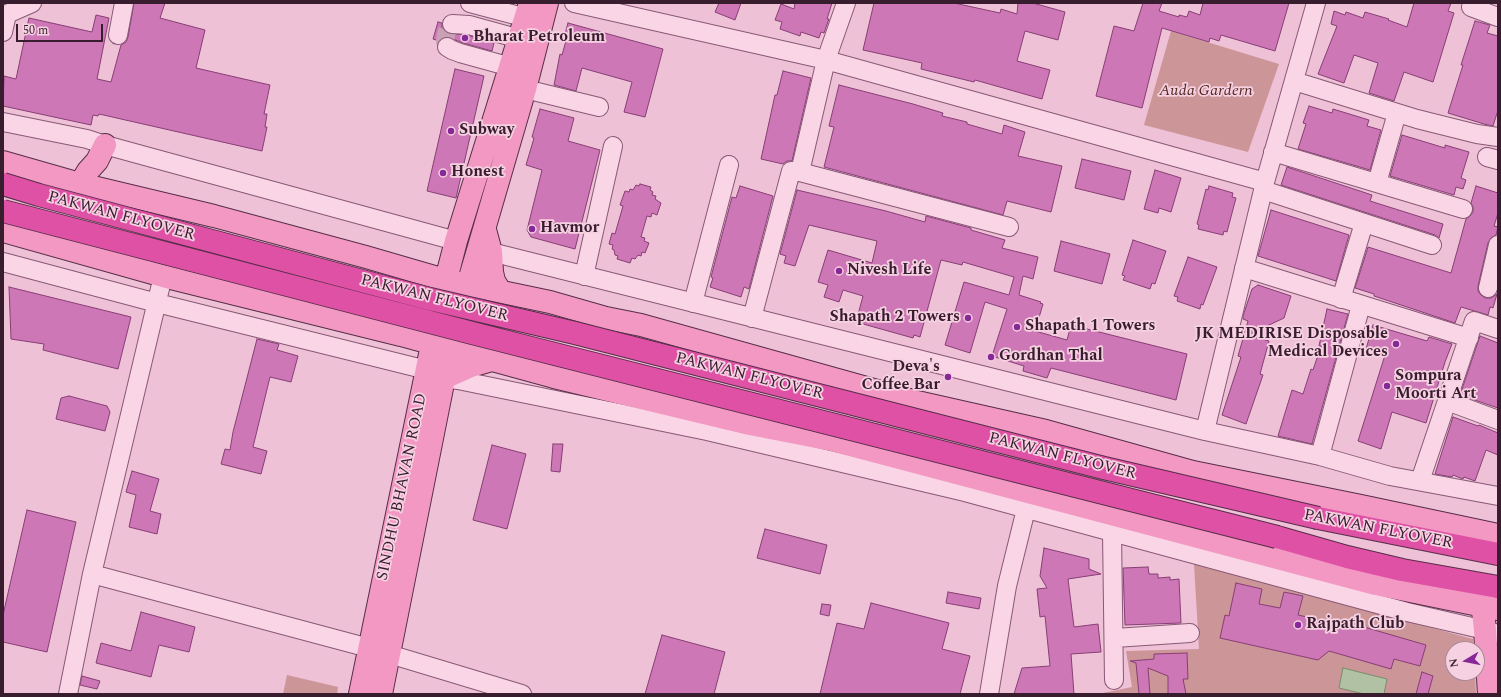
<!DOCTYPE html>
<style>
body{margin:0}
#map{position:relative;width:1501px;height:697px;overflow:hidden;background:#eec1d6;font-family:Spectral,serif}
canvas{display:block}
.frame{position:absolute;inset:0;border:4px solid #381d2f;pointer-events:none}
.north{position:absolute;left:1445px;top:641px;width:40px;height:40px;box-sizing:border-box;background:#f6d1e1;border:1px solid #aa899a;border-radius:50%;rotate:260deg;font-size:11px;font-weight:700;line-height:16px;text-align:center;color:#381d2f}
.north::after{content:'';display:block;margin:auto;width:14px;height:18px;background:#862898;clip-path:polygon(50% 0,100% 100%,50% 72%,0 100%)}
.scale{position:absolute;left:16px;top:24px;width:87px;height:18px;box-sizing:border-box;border:2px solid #381d2f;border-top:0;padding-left:5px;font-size:12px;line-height:14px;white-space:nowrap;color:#381d2f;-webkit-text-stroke:3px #f6d1e1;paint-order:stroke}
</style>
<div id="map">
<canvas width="1501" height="697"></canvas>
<div class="frame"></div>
<div class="north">N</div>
<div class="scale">50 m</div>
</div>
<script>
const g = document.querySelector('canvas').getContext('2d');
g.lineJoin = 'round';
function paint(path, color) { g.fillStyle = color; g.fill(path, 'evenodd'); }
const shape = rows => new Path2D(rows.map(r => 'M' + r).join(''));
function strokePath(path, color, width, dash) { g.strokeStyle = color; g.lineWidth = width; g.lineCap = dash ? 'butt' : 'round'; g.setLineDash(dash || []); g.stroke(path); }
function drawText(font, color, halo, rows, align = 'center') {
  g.font = font + ' Spectral,serif'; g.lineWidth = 3.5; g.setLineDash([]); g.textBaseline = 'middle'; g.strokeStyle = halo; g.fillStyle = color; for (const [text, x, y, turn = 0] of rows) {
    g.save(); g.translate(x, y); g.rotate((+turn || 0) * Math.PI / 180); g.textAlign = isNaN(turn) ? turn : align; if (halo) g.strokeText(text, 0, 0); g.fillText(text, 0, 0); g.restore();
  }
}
paint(shape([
 [1171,31,1279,64,1248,152,1144,125],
 [1194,564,1473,639,1473,649,1453,649,1453,673,1475,673,1476,694,1098,694,1132,687,1126,651,1199,649],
 [287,675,338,687,337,694,283,694]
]), '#cc9597');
const water = shape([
 [1343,668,1387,679,1384,694,1364,694,1339,688,1343,668]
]);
paint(water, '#b1c1a4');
strokePath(water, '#798f6b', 1);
const building = shape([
 [134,3,165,3,160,18,205,30,196,68,270,85,264,114,267,114,265,127,267,127,262,151,99,114,98,116,93,115,91,125,3,106,4,76,16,79,29,18,92,32,96,15,109,18,97,79,111,82,121,45,126,42,128,37,134,3],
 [719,3,741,3,735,20,715,12,719,3],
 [795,3,832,3,827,19,829,19,824,33,821,32,819,38,801,32,800,36,780,29,782,22,775,20,781,4,794,9,795,3],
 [874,3,954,3,1000,13,1001,9,1017,14,1018,3,1033,3,1065,12,1058,40,1025,31,1017,61,1050,70,1042,99,975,80,974,82,921,69,922,63,863,50,874,3],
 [1143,3,1162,3,1159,11,1179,17,1179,15,1187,17,1189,11,1200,15,1203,3,1289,3,1275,51,1221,35,1219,41,1210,38,1209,42,1162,28,1142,108,1096,96,1114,26,1134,31,1143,3],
 [1414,3,1451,3,1448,11,1454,13,1433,82,1404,72,1394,101,1369,93,1378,63,1354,55,1344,83,1318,74,1337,26,1331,24,1334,11,1345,15,1346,12,1363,18,1365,12,1389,19,1388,20,1407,27,1414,3],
 [1475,21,1490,25,1487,33,1498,36,1498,110,1493,126,1484,124,1448,113,1463,65,1461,65,1475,21],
 [438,22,442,23,442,28,447,33,467,35,494,43,492,51,463,43,448,37,442,38,439,41,433,39,438,22],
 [568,23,663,49,645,117,624,112,632,82,582,68,576,91,554,85,560,54,562,55,567,37,567,35,565,34,568,23],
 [455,69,484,76,456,198,427,191,455,69],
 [783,71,811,78,792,161,787,161,783,164,761,159,775,95,777,95,783,71],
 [839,85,913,104,943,113,942,116,967,122,967,124,1002,134,1004,125,1025,132,1018,156,1062,166,1051,212,1007,201,1003,215,824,167,834,127,829,126,839,85],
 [1309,106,1332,113,1333,109,1369,120,1367,126,1381,130,1370,170,1298,149,1306,124,1303,123,1309,106],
 [540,109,574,118,568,141,600,150,575,249,531,237,527,230,542,170,526,165,534,138,532,137,540,109],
 [1402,135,1445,148,1445,145,1469,152,1461,178,1466,180,1463,189,1456,187,1454,195,1390,176,1402,135],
 [1082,159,1131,171,1124,200,1075,188,1082,159],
 [1287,167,1372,195,1370,201,1443,224,1439,238,1435,235,1281,185,1287,167],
 [1155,170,1181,178,1171,212,1159,208,1158,213,1144,209,1155,170],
 [640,184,651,187,650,190,653,192,652,195,656,196,655,199,661,203,657,215,652,213,651,217,647,216,641,237,645,238,644,241,649,243,645,253,642,252,641,256,638,255,635,259,632,258,630,263,617,259,618,256,615,255,614,250,612,249,613,245,609,244,612,233,615,234,623,206,620,205,625,191,629,192,630,189,633,190,636,185,639,186,640,184],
 [740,186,773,196,749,289,744,287,741,297,710,287,713,278,711,277,732,197,736,198,740,186],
 [1209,186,1233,193,1232,197,1236,198,1227,232,1224,231,1223,235,1198,229,1199,225,1197,224,1206,189,1208,190,1209,186],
 [1476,186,1498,193,1498,213,1494,226,1498,227,1496,235,1491,238,1488,243,1478,286,1478,291,1481,295,1485,298,1491,298,1497,294,1493,308,1490,307,1488,315,1461,307,1455,323,1374,296,1374,294,1355,288,1368,247,1451,273,1466,219,1470,216,1473,212,1473,207,1471,203,1476,186],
 [797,190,886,211,925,222,926,216,971,228,971,230,1005,240,1002,248,1038,257,1033,279,1023,276,1019,295,1041,302,1040,303,1043,304,1035,331,1067,340,1071,325,1187,354,1176,400,1051,368,1047,378,1023,371,1024,366,992,356,1007,309,985,302,970,353,945,345,964,282,1009,295,1014,277,963,262,962,265,941,260,920,337,914,335,913,338,856,322,863,296,843,290,839,302,824,297,828,285,818,282,828,250,872,263,877,241,809,225,795,266,784,263,786,256,780,254,797,190],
 [1271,210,1349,235,1336,281,1258,256,1271,210],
 [1133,240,1166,251,1155,284,1152,283,1150,289,1123,280,1125,276,1122,275,1133,240],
 [1061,241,1110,254,1102,284,1054,271,1061,241],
 [1188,257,1217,267,1203,305,1201,304,1200,309,1177,301,1178,297,1174,296,1188,257],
 [1258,285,1291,296,1284,318,1248,335,1269,341,1260,374,1263,375,1246,424,1222,415,1241,357,1238,356,1248,321,1243,319,1243,316,1252,289,1258,285],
 [9,287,131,317,118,369,43,350,44,344,11,339,9,287],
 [1327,309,1348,314,1312,444,1278,436,1292,390,1303,394,1311,369,1313,370,1321,346,1319,346,1327,309],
 [1373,325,1427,341,1429,337,1452,344,1445,362,1426,423,1392,412,1381,449,1358,441,1385,355,1366,349,1373,325],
 [1480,336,1498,343,1498,408,1460,395,1480,336],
 [257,339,279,344,277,350,298,356,291,382,270,377,253,447,267,451,261,474,221,464,225,449,230,450,233,432,257,339],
 [69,396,107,406,110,412,105,431,56,419,61,398,69,396],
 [1453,417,1478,426,1479,425,1498,433,1498,455,1486,450,1475,481,1464,477,1463,479,1453,475,1452,477,1435,474,1453,417],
 [553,444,563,444,560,472,551,471,553,444],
 [492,445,526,454,507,529,473,520,492,445],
 [132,471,159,479,150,511,161,514,157,534,129,527,136,495,126,492,132,471],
 [27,510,76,522,47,652,3,642,3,615,27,510],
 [765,529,827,545,820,574,757,558,765,529],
 [1044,548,1089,559,1089,569,1101,574,1068,579,1074,627,1098,624,1101,652,1071,654,1074,694,1014,694,1022,668,1050,666,1045,616,1040,617,1037,589,1047,588,1040,576,1044,548],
 [1148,567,1149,574,1158,574,1158,578,1170,577,1170,580,1179,579,1181,623,1125,625,1123,568,1148,567],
 [1236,583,1262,589,1259,604,1280,608,1284,592,1303,596,1298,615,1339,624,1340,620,1426,645,1420,666,1394,659,1391,669,1329,651,1318,660,1220,638,1225,615,1229,616,1236,583],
 [948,592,981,598,979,609,946,603,948,592],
 [871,603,949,623,942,649,970,656,960,694,820,694,837,623,864,629,871,603],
 [822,604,831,605,829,616,820,614,822,604],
 [141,612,195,627,189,652,159,645,151,677,96,663,101,643,131,651,141,612],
 [662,635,725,652,714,694,645,694,662,635],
 [1187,653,1188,679,1183,679,1186,694,1168,694,1168,676,1148,668,1150,694,1139,694,1136,663,1130,661,1154,659,1154,654,1187,653],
 [1422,672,1433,676,1428,694,1416,694,1422,672],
 [82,676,100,681,97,689,80,685,82,676]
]);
paint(building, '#cd77b6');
strokePath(building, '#873e75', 1);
strokePath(shape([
 [447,47,445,41,446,35,448,28,452,24]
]), '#caa0b5', 18, [18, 9]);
const minor = shape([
 [470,3,538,21],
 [574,3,826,60,1265,182],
 [846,3,826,60,800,172,1009,227],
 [1471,7,1498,17],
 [452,24,469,25,520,39],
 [3,32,7,14,32,3],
 [118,35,124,3],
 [447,47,452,50,460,53,511,67],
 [1294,81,1417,119,1477,134,1498,137],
 [525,89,599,107],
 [3,122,87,139,105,145,456,241],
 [1273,152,1463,209],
 [1487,157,1498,160],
 [1377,183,1397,113],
 [1263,190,1432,245],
 [491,252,1205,431,1320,456,1390,476,1498,496],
 [3,262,157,303,427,370],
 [1244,268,1469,338],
 [584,276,613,146],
 [1488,288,1498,245],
 [1341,299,1364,223],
 [693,303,729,165],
 [752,318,791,171,800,172],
 [444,378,458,380,707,431,965,492,1407,612,1485,630,1498,634],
 [1447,401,1498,420],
 [1205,431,1265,182,1316,3],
 [1320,456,1361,305],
 [1420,481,1474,321,1498,329],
 [1112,532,1114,680],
 [92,574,369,648,522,694],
 [1115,638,1190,633],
 [68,694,92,574,163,276],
 [989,694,1007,586,1029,497]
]);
const major = shape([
 [3,162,80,184,214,216,366,257,445,280,550,302,606,318,641,325,917,402,1046,431,1193,472,1361,506,1498,535],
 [80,184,88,171,97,161,105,145],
 [485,230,491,252,492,272,494,281,500,291],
 [3,231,163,276,401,335,554,377,750,424,832,440,1376,584,1498,609],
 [442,295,456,241,530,3],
 [464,298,525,89,547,3],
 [444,378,471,366,492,360],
 [1481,592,1485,630,1489,694],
 [360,694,435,330],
 [381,694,450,348,454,333]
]);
const highway = shape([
 [1318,518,1498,554],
 [1277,537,1347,557,1402,570,1498,587]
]);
strokePath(minor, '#885976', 20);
strokePath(major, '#562d49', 24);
strokePath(highway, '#562d49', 24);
strokePath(minor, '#f9d5e5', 18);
strokePath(major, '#f298c2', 22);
strokePath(highway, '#df51a5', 22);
const highwayBridge = shape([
 [3,184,39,195,430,299,575,333,1104,468,1318,518],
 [3,211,472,333,1277,537]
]);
strokePath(highwayBridge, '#562d49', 24, []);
strokePath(highwayBridge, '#df51a5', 22);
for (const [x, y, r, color] of [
 [465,38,4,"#862898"],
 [451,131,4,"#862898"],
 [443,173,4,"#862898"],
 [532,229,4,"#862898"],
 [839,271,4,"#862898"],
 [968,318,4,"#862898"],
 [1017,327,4,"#862898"],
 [1396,344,4,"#862898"],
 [991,357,4,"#862898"],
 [948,377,4,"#862898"],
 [1387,386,4,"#862898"],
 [1298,625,4,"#862898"]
]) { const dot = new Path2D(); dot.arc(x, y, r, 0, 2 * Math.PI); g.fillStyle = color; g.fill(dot); strokePath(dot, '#f6d1e1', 1.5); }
drawText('bold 16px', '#381d2f', '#f6d1e1', [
 ["Bharat Petroleum",473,38],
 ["Subway",459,131],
 ["Honest",451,173],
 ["Havmor",540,229],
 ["Nivesh Life",847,271],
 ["Shapath 2 Towers",960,318,"right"],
 ["Shapath 1 Towers",1025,327],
 ["JK MEDIRISE Disposable",1388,335,"right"],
 ["Medical Devices",1388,353,"right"],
 ["Gordhan Thal",999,357],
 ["Deva's",940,368,"right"],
 ["Coffee Bar",940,386,"right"],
 ["Sompura",1395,377],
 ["Moorti Art",1395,395],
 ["Rajpath Club",1306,625]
], 'left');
drawText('italic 16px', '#542823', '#f6d1e1', [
 ["Auda Gardern",1206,92]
]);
drawText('16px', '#381d2f', '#f6d1e1', [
 ["PAKWAN FLYOVER",121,217,15],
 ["PAKWAN FLYOVER",434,299,14],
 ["PAKWAN FLYOVER",749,377,14],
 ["PAKWAN FLYOVER",1062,457,14],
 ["SINDHU BHAVAN ROAD",403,487,-78],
 ["PAKWAN FLYOVER",1378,530,11]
]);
</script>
